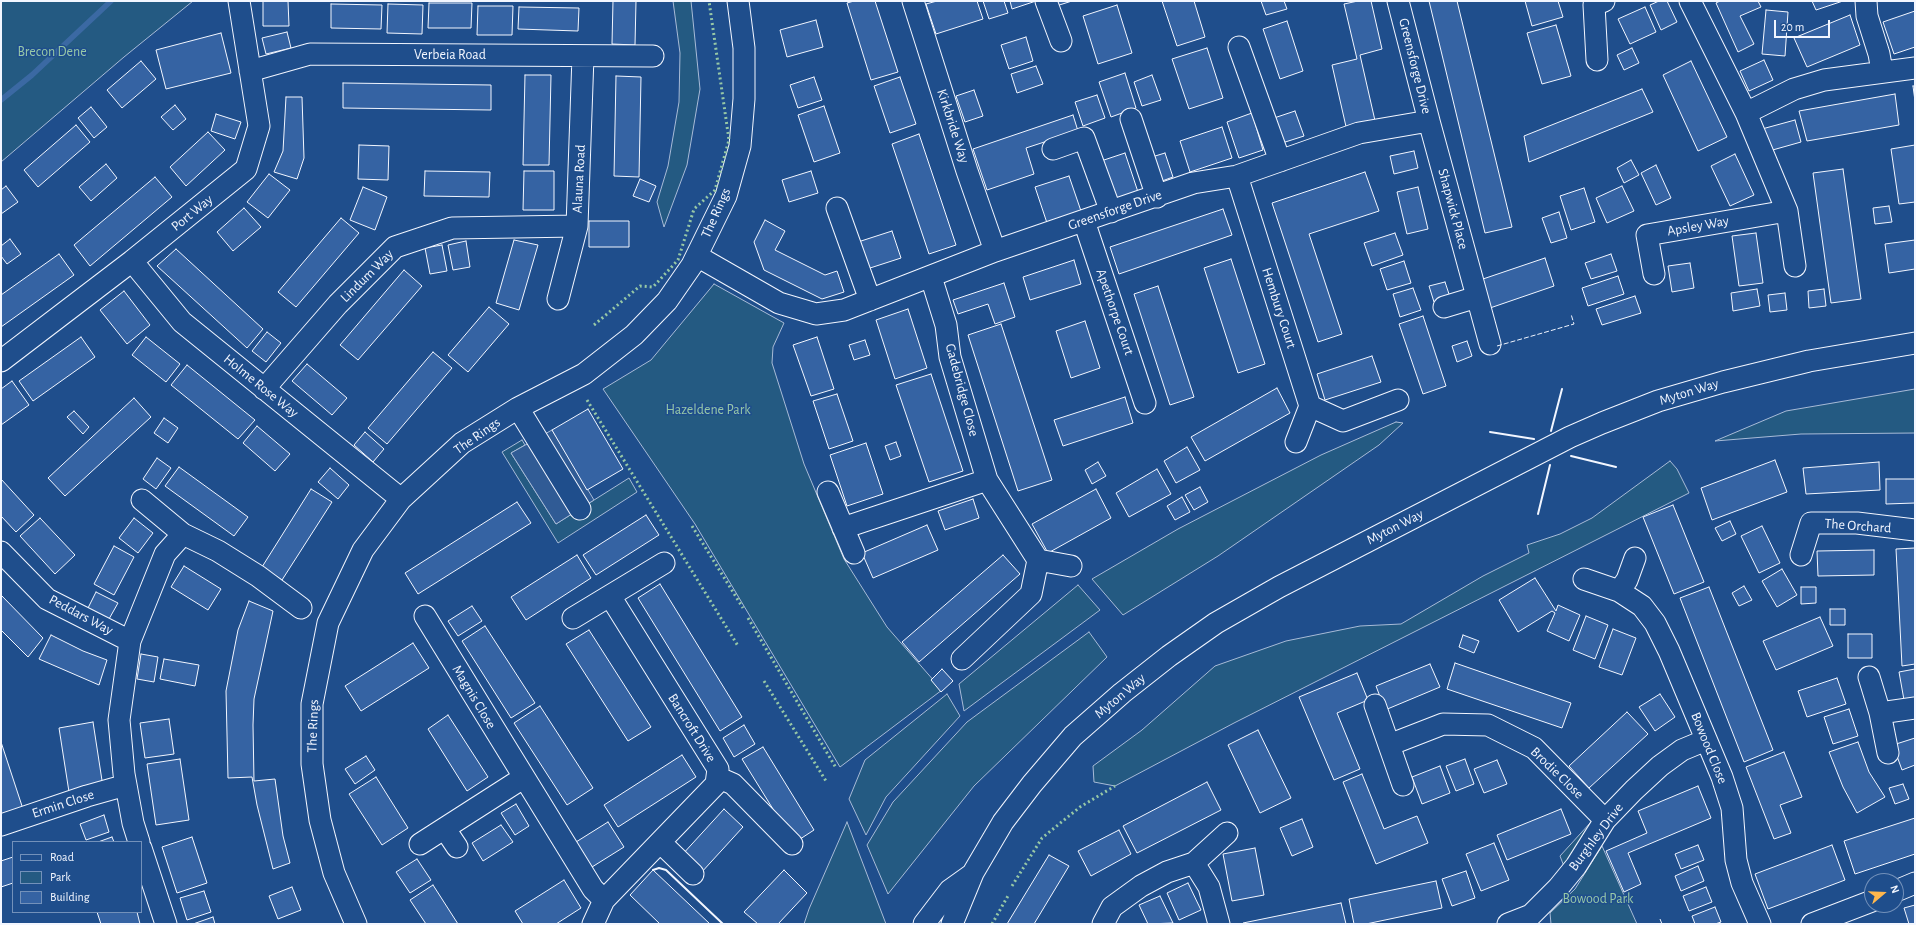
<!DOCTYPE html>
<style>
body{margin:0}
#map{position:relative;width:1916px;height:925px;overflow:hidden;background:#1f4e8c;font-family:"Alegreya Sans",sans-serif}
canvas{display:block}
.frame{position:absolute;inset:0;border:2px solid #f2f6ff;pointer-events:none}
.legend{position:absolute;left:12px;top:841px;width:130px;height:72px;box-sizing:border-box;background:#1f4e8c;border:1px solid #7391ba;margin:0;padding:5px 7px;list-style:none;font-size:12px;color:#f2f6ff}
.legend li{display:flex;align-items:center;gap:8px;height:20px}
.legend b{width:20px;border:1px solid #7391ba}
.north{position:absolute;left:1864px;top:873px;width:40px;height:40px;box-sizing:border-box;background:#1f4e8c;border:1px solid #7391ba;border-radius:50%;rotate:71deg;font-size:11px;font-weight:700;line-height:16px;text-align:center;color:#f2f6ff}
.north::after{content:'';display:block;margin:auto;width:14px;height:18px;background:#ffb74d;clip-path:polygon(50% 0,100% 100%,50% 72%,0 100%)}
.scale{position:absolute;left:1774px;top:20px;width:56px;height:18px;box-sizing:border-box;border:2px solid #f2f6ff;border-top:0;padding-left:5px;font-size:12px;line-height:14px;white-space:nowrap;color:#f2f6ff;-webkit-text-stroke:3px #1f4e8c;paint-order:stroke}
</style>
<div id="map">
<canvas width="1916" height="925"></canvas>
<div class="frame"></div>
<ul class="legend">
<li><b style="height:5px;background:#1f4e8c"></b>Road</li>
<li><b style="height:11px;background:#245a82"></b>Park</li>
<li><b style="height:11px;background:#3563a3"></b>Building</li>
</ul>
<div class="north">N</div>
<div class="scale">20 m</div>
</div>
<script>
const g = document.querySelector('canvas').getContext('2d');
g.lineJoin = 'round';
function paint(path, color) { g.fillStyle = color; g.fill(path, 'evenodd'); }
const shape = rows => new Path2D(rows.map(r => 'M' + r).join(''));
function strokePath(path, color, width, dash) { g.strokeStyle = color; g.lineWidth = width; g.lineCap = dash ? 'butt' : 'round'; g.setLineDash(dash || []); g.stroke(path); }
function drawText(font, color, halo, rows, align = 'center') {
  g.font = font + ' "Alegreya Sans",sans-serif'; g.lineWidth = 3; g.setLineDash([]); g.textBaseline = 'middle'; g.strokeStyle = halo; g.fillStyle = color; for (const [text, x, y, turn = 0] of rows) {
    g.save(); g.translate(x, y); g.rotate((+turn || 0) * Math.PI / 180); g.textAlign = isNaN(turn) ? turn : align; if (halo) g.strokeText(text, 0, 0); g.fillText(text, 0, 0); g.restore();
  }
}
const green = shape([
 [1,1,193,1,124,57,1,162,1,1],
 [673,1,691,1,700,89,687,165,664,227,657,202,668,166,679,102,680,53,673,1],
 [714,284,784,323,773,347,772,363,804,464,844,559,887,627,942,690,840,767,695,524,603,389,651,360,714,284],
 [1915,389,1915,433,1801,434,1715,441,1786,411,1915,389],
 [1396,422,1403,423,1379,445,1218,556,1123,615,1092,579,1178,529,1321,455,1396,422],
 [522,440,525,445,511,453,556,524,629,478,637,492,558,543,502,452,522,440],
 [1670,461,1677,469,1689,493,1234,723,1115,786,1094,782,1093,766,1142,730,1215,666,1286,641,1360,626,1401,624,1483,576,1529,553,1527,545,1560,534,1592,518,1670,461],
 [1078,585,1100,610,964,711,959,684,1078,585],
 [1089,632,1107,657,974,786,888,894,867,845,893,802,967,722,1089,632],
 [947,694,960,716,886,797,866,835,849,799,865,760,947,694],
 [847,822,886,924,804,924,809,909,847,822],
 [1591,822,1589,833,1565,869,1560,856,1591,822],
 [1602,846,1637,924,1551,924,1550,913,1575,889,1602,846]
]);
paint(green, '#245a82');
strokePath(green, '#a8bbd7', 1);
const parking = shape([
 [552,430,594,500,556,524,511,453,552,430]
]);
paint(parking, '#305b95');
strokePath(parking, '#a8bbd7', 1);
strokePath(shape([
 [1,100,32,75,111,1]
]), '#3b69a3', 5.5);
const building = shape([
 [263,1,288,1,289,26,263,26,263,1],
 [613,1,636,1,635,45,612,44,613,1],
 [854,1,875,1,898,72,871,80,847,3,854,1],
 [937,1,977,1,983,19,936,34,926,4,937,1],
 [983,1,1004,1,1008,13,989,19,983,1],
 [1010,1,1036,1,1012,9,1010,1],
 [1051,1,1072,1,1053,7,1051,1],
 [1162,1,1194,1,1205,37,1177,46,1162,1],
 [1261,1,1284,1,1287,9,1266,15,1261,1],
 [1358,1,1371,1,1382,49,1360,55,1376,125,1347,131,1332,65,1357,59,1344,4,1358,1],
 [1429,1,1457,1,1512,227,1485,233,1429,1],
 [1525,1,1558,1,1563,17,1532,26,1525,1],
 [1659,1,1667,1,1677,22,1661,30,1650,5,1659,1],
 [1720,1,1758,1,1761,7,1740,16,1754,44,1738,52,1716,3,1720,1],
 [1812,1,1843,1,1816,10,1812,1],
 [429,3,472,3,471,28,428,28,429,3],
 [331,4,382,5,381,29,331,28,331,4],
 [388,4,423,5,422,34,387,33,388,4],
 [1117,5,1132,53,1098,64,1083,16,1117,5],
 [478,6,513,6,512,35,477,35,478,6],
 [519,7,579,8,578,31,518,29,519,7],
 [1645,7,1656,32,1630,44,1618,19,1645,7],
 [1766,10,1788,12,1785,56,1762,54,1766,10],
 [1915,11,1915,47,1894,54,1883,22,1915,11],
 [1850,15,1860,45,1807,67,1794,38,1850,15],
 [816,20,823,47,787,57,780,30,816,20],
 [1287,21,1303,71,1280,79,1263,29,1287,21],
 [1556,25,1571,76,1542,84,1527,33,1556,25],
 [287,32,291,48,266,54,262,38,287,32],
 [221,33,231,73,166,89,156,50,221,33],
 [1026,37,1033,61,1009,69,1001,45,1026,37],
 [1207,48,1223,98,1189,109,1172,59,1207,48],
 [1632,48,1639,63,1624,70,1617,55,1632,48],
 [1764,60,1773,80,1749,91,1740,71,1764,60],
 [141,61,156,79,122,108,107,90,141,61],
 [1691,61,1727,137,1698,151,1663,75,1691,61],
 [1036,66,1043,84,1017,93,1011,74,1036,66],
 [1125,73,1136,108,1111,117,1099,82,1125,73],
 [525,75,551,75,549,165,523,165,525,75],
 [1152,75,1161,100,1142,106,1134,82,1152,75],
 [616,76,641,77,639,177,614,176,616,76],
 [814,77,822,100,798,108,790,85,814,77],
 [900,77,916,124,890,133,874,86,900,77],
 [343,83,491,85,491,110,343,108,343,83],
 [1913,86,1915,86,1915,101,1913,86],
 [1642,89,1653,112,1529,162,1524,136,1642,89],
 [974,90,983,116,965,122,956,96,974,90],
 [1895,94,1899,125,1807,141,1799,111,1895,94],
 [1097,95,1105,118,1083,126,1075,102,1097,95],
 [286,97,302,97,304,158,297,179,274,172,283,151,286,97],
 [175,105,186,119,173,130,161,117,175,105],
 [824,106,840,153,814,162,798,115,824,106],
 [91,107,107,127,94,138,78,118,91,107],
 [1295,111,1304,136,1279,144,1271,119,1295,111],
 [1252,113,1263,150,1239,158,1227,122,1252,113],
 [216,114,241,122,235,139,211,131,216,114],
 [1073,115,1078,131,1026,148,1034,174,987,190,973,149,1073,115],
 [1795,120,1801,142,1769,151,1762,129,1795,120],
 [76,125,90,142,38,187,24,170,76,125],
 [1222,127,1232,158,1190,172,1180,141,1222,127],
 [208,132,225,150,186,186,170,167,208,132],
 [919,134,956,245,929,254,892,144,919,134],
 [359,145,389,146,388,180,358,179,359,145],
 [1915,145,1915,202,1899,204,1891,149,1915,145],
 [1414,151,1418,168,1394,174,1390,156,1414,151],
 [1125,153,1138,192,1108,202,1095,163,1125,153],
 [1165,153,1173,177,1151,185,1142,160,1165,153],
 [1735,154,1754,195,1730,206,1711,166,1735,154],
 [1631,160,1639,175,1624,183,1617,168,1631,160],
 [106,164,117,178,91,201,79,187,106,164],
 [1656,165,1671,198,1656,205,1641,173,1656,165],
 [1843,169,1861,299,1831,303,1813,173,1843,169],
 [425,171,490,172,489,197,424,196,425,171],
 [524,171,554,171,554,210,523,210,524,171],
 [811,171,818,193,789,202,782,180,811,171],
 [1365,172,1379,211,1309,234,1342,334,1318,342,1272,203,1365,172],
 [269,174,290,190,268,218,247,202,269,174],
 [1069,176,1081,211,1047,223,1035,187,1069,176],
 [155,177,172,197,90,266,74,245,155,177],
 [640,179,656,186,649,202,633,196,640,179],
 [6,186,18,202,1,214,1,190,6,186],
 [1622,186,1634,211,1607,223,1596,198,1622,186],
 [363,187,387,197,375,230,350,220,363,187],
 [1418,187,1428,229,1407,234,1397,192,1418,187],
 [1584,188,1595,222,1571,230,1560,196,1584,188],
 [1889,206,1892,222,1875,224,1873,208,1889,206],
 [244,208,261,227,233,251,217,232,244,208],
 [1223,209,1232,235,1119,274,1110,247,1223,209],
 [1559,212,1567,238,1551,243,1542,218,1559,212],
 [341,218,359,233,296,307,278,292,341,218],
 [765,220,785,231,775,250,825,275,837,271,844,292,822,299,764,270,754,242,765,220],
 [589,221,629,221,629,247,589,247,589,221],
 [892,231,901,258,867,269,858,242,892,231],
 [1395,233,1403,255,1372,266,1364,243,1395,233],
 [1756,233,1763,283,1739,286,1732,236,1756,233],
 [10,239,21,254,7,264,1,256,1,246,10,239],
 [514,240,538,245,519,310,496,303,514,240],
 [1915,240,1915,269,1889,273,1885,244,1915,240],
 [466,241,470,267,453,270,448,245,466,241],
 [442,245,447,271,430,274,425,248,442,245],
 [176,249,263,329,247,348,157,266,176,249],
 [59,254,74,275,1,327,1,295,59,254],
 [1611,254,1617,271,1591,279,1585,263,1611,254],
 [1545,258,1554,286,1490,308,1480,280,1545,258],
 [1231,259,1265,364,1238,373,1204,268,1231,259],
 [1074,260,1081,284,1030,300,1023,277,1074,260],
 [1404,261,1411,283,1387,290,1380,269,1404,261],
 [1690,263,1694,288,1672,292,1668,266,1690,263],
 [404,270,422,286,358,360,340,345,404,270],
 [1618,276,1624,294,1588,306,1582,288,1618,276],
 [1445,282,1450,297,1434,302,1429,286,1445,282],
 [1004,283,1015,317,995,324,988,304,958,314,953,300,1004,283],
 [1158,286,1194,397,1170,405,1134,294,1158,286],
 [1413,288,1421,310,1400,317,1393,294,1413,288],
 [1757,289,1760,306,1733,311,1731,293,1757,289],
 [1824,289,1826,306,1809,308,1808,291,1824,289],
 [124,291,150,325,127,344,100,310,124,291],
 [1785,293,1787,310,1770,312,1768,295,1785,293],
 [1635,296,1641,313,1602,325,1596,309,1635,296],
 [489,307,509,324,468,372,448,355,489,307],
 [908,309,927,368,895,379,876,320,908,309],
 [1423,316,1446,386,1423,394,1399,324,1423,316],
 [1085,321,1100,368,1071,378,1056,331,1085,321],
 [1001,324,1052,480,1018,491,968,335,1001,324],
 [267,332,281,343,266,362,252,351,267,332],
 [81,337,95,357,33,401,19,381,81,337],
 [146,337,180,364,166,382,132,355,146,337],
 [817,337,834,389,811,396,793,345,817,337],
 [865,340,870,355,854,360,849,345,865,340],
 [1467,341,1472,356,1457,362,1452,346,1467,341],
 [433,352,452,368,387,444,368,428,433,352],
 [1372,356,1381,382,1325,400,1317,374,1372,356],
 [307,364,347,398,332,415,292,381,307,364],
 [187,365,255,420,238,439,171,385,187,365],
 [931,374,963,471,929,482,896,385,931,374],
 [12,381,29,405,1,425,1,389,12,381],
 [1277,388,1290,413,1205,461,1191,437,1277,388],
 [837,394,853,441,829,449,813,401,837,394],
 [1125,397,1133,423,1063,446,1054,420,1125,397],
 [134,398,151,417,65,496,48,478,134,398],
 [588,409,623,469,587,490,552,430,588,409],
 [74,411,89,427,83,434,67,417,74,411],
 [164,418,178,428,168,443,154,433,164,418],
 [257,426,290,454,275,471,243,443,257,426],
 [365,432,384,449,373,462,354,445,365,432],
 [896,442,901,456,890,460,885,446,896,442],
 [866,443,883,494,847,506,830,455,866,443],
 [1187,447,1200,470,1176,483,1164,461,1187,447],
 [157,458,171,468,156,489,143,479,157,458],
 [1775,460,1787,492,1712,520,1701,488,1775,460],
 [1098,462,1106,476,1092,484,1085,470,1098,462],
 [1879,462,1880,490,1806,494,1803,468,1879,462],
 [179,467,248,517,234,536,165,486,179,467],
 [330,468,349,485,338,499,318,482,330,468],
 [1157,469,1171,494,1129,517,1116,493,1157,469],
 [1,479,34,515,16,532,1,516,1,479],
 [1886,479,1915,479,1915,503,1886,504,1886,479],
 [1200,487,1208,502,1194,510,1185,495,1200,487],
 [311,489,332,502,282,580,262,567,311,489],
 [1096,489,1111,518,1048,553,1032,524,1096,489],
 [1182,497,1190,512,1175,520,1167,506,1182,497],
 [973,499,979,518,945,530,938,511,973,499],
 [517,502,531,523,418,594,405,573,517,502],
 [1673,505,1704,582,1674,594,1643,517,1673,505],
 [646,515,659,535,596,575,583,555,646,515],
 [40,518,75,555,55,574,20,536,40,518],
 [134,518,153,533,138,553,119,538,134,518],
 [1730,521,1736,534,1722,541,1715,528,1730,521],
 [927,525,938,550,873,578,862,553,927,525],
 [1762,526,1780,563,1759,573,1741,536,1762,526],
 [114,546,134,557,114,595,94,584,114,546],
 [1915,548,1915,664,1902,666,1896,549,1915,548],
 [1874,550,1874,575,1818,576,1817,551,1874,550],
 [577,555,591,578,526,620,511,597,577,555],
 [1003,555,1020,574,919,662,902,642,1003,555],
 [184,566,221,589,208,610,171,587,184,566],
 [1782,569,1797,595,1777,607,1762,581,1782,569],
 [1535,578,1556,611,1558,605,1580,615,1569,641,1547,631,1555,613,1552,611,1518,632,1499,600,1535,578],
 [660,584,742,717,720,731,638,598,660,584],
 [1744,586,1752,600,1739,606,1732,593,1744,586],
 [1709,587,1773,750,1744,762,1680,598,1709,587],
 [1801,587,1816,587,1816,603,1801,604,1801,587],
 [96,592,118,603,109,619,88,608,96,592],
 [1,595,43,638,28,657,1,630,1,595],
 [249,601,273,611,254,699,253,725,254,781,275,779,283,836,290,863,273,869,257,805,252,777,228,778,226,691,238,630,249,601],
 [472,606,482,621,458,636,448,621,472,606],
 [1830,609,1845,609,1845,625,1830,625,1830,609],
 [1586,616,1608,625,1595,659,1573,650,1586,616],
 [1820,617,1833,646,1776,670,1763,641,1820,617],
 [485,626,535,703,511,718,462,641,485,626],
 [1613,629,1636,638,1622,675,1599,667,1613,629],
 [589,630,651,727,628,741,566,644,589,630],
 [1848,634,1872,634,1872,658,1848,658,1848,634],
 [51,635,83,651,107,660,99,685,39,659,51,635],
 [1463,635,1479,641,1474,653,1459,647,1463,635],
 [413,643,429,668,361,711,345,686,413,643],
 [141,654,158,657,154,682,137,679,141,654],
 [164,659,199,665,195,686,160,679,164,659],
 [1455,663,1571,703,1562,728,1447,689,1455,663],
 [1430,664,1440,687,1385,710,1376,686,1430,664],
 [942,669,953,681,941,692,931,680,942,669],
 [1915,669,1915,698,1904,700,1899,672,1915,669],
 [1357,673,1368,700,1337,713,1360,769,1334,780,1299,697,1357,673],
 [1837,678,1846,704,1807,717,1798,691,1837,678],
 [1660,694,1675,717,1655,731,1639,707,1660,694],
 [540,706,593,788,567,805,514,723,540,706],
 [1849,709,1858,736,1833,744,1824,717,1849,709],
 [1627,712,1648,734,1589,788,1569,766,1627,712],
 [448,715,488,777,467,791,428,729,448,715],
 [169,719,174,754,145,758,140,723,169,719],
 [93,722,103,787,69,792,59,728,93,722],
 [744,725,755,744,734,757,723,738,744,725],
 [1258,730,1291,798,1260,813,1228,745,1258,730],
 [1915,738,1915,765,1902,770,1893,745,1915,738],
 [1,742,23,809,1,816,1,742],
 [1858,742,1869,772,1885,797,1857,813,1843,787,1829,752,1858,742],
 [763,747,814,830,794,843,742,759,763,747],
 [1784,752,1802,797,1780,805,1791,833,1774,839,1746,767,1784,752],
 [682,755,696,777,618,827,604,805,682,755],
 [366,756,375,770,355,784,345,769,366,756],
 [180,759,189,820,156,825,147,764,180,759],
 [1465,759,1474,784,1456,791,1446,766,1465,759],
 [1497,760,1507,784,1484,793,1474,769,1497,760],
 [1440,766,1450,793,1422,804,1412,777,1440,766],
 [1362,774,1384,829,1417,816,1428,843,1376,864,1343,782,1362,774],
 [376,777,408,828,382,845,349,794,376,777],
 [1207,782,1221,810,1137,853,1123,826,1207,782],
 [1903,784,1909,799,1895,804,1889,788,1903,784],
 [1698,786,1711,818,1628,853,1641,884,1624,892,1606,851,1647,833,1638,811,1698,786],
 [516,804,529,826,515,835,501,813,516,804],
 [724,809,743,827,700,874,681,856,724,809],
 [1561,809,1571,834,1507,860,1497,835,1561,809],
 [104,815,109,832,86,840,80,824,104,815],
 [1915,818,1915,854,1855,874,1844,841,1915,818],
 [1302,819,1313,847,1292,856,1280,828,1302,819],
 [608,822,624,847,592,867,576,842,608,822],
 [501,825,513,842,483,861,472,843,501,825],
 [1119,830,1131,854,1091,876,1078,851,1119,830],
 [112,837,114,842,98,842,112,837],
 [192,837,207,883,177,893,162,847,192,837],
 [1494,843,1509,880,1481,891,1466,854,1494,843],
 [1698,845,1704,860,1681,869,1675,854,1698,845],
 [1832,845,1845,880,1768,909,1755,874,1832,845],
 [1255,848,1264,895,1232,901,1223,854,1255,848],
 [1049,855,1069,866,1034,924,1007,924,1049,855],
 [13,857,13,883,1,887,1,861,13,857],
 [417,859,431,880,410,893,396,872,417,859],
 [1698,866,1704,881,1681,891,1675,876,1698,866],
 [653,870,710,924,660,924,630,895,653,870],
 [784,870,807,893,778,924,758,924,744,912,784,870],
 [1466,871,1475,898,1452,906,1442,879,1466,871],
 [564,880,581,908,556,924,523,924,515,911,564,880],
 [1436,881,1442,908,1366,924,1354,924,1349,899,1436,881],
 [1188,883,1201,910,1179,920,1167,893,1188,883],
 [433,885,458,924,426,924,410,900,433,885],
 [292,887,301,910,278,919,269,896,292,887],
 [1706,887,1712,902,1689,911,1683,896,1706,887],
 [204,891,211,912,187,920,180,898,204,891],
 [1160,896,1173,923,1148,924,1139,905,1160,896],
 [1341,903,1346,924,1243,924,1243,923,1341,903],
 [1915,905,1915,924,1909,924,1904,908,1915,905],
 [1715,907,1721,922,1715,924,1695,924,1692,916,1715,907],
 [97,912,137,912,140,924,101,924,97,912],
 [213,917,215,924,193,924,213,917]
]);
paint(building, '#3563a3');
strokePath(building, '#f2f6ff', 1);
const minor = shape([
 [913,1,967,171,995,251],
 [1046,1,1061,41],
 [1690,1,1746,113,1787,211,1795,266],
 [1866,1,1867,16,1879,54,1882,71],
 [1239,47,1280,161],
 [1597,60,1594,5,1604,1],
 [250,71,310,54,653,56],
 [1746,113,1794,89,1824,80,1915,68],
 [1131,119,1157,197],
 [1429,121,1490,344],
 [1053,149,1084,138,1111,212],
 [1237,176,1310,406,1343,421,1398,400],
 [837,208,870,300],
 [1084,221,1145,403],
 [697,256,779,303,816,314,844,310,995,251,1193,183,1237,176,1359,133,1429,121,1398,1],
 [132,261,182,322,401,499],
 [1654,274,1647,235,1787,211],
 [931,277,946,325,950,357,987,480,1038,560],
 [558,299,577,226,583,56],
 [1444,307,1477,297],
 [1,361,132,261,246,169,259,126,239,1],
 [264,389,338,304,395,247,452,228,577,226],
 [518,408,580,509],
 [1296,442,1310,406],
 [828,492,854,553],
 [142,500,183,534],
 [843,528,987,480],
 [1,552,47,599,130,641],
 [1801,555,1811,523,1857,523,1915,530],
 [1584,579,1619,591,1642,606,1655,623,1669,651,1722,777,1732,808,1736,860,1742,883,1760,924],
 [1619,591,1627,580,1635,558],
 [425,616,593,889,604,900],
 [573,618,664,563],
 [962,659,1031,594,1038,560,1071,566],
 [1869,677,1880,713,1915,708],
 [1375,705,1389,745,1443,724,1488,725,1534,748,1605,820],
 [1880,713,1888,753],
 [1389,745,1403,785],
 [717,777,733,784,792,844],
 [1,825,87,796,126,785],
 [445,829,457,847],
 [139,842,133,823,124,774,119,720,130,641,165,554,183,534,218,551,258,576,301,608],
 [660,842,693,874],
 [420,844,523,778],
 [141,848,166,924],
 [1194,863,1209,887,1219,924],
 [1896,891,1915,883],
 [356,924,334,873,320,820,312,764,312,704,328,623,363,550,401,499,462,443,518,408,584,374,634,335,667,301,692,265,726,196,740,146,744,99,744,48,738,1],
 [593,924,604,900,716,784,718,769,610,596],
 [924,924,950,890,971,875],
 [952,924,973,873,1003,822,1032,784,1073,736,1122,693,1169,656,1216,623,1279,587,1570,437,1602,423,1658,401,1723,382,1809,361,1915,343],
 [1103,924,1112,907,1141,886,1167,872,1194,863,1227,833],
 [1508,924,1531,915,1558,888,1576,866,1605,820,1634,790,1660,766,1682,750,1706,740],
 [1812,924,1872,901]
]);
strokePath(minor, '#f2f6ff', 23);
strokePath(minor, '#1f4e8c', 21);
strokePath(shape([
 [594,325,640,286,653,287,678,260,694,209,715,190,729,140,709,1],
 [587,400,738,646],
 [692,526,743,608],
 [748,618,836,768],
 [764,681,826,781],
 [1012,886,1042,838,1080,807,1115,786],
 [992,924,1009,894]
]), '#97c8a6', 3, [2, 3]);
strokePath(shape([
 [1497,346,1574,324,1571,314],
 [1660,919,1662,924]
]), '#f2f6ff', 1, [5, 2]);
strokePath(shape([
 [1551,431,1562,389],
 [1490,432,1534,439],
 [1571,456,1616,467],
 [1538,514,1550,465],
 [653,870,659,868,666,870,723,924]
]), '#f2f6ff', 2);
drawText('14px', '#97c8a6', '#1f4e8c', [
 ["Brecon Dene",52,52],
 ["Hazeldene Park",708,410],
 ["Bowood Park",1598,899]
]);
drawText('14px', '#f2f6ff', '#1f4e8c', [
 ["Verbeia Road",450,55],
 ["Greensforge Drive",1415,66,76],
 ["Kirkbride Way",953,126,72],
 ["Alauna Road",579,179,-87],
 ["Shapwick Place",1453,209,75],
 ["Greensforge Drive",1115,210,-19],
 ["Port Way",192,213,-39],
 ["The Rings",716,213,-66],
 ["Apsley Way",1698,226,-10],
 ["Lindum Way",367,276,-45],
 ["Hembury Court",1279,308,72],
 ["Apethorpe Court",1115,312,71],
 ["Holme Rose Way",261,386,39],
 ["Gadebridge Close",962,390,75],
 ["Myton Way",1689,392,-17],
 ["The Rings",477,436,-35],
 ["The Orchard",1858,526,4],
 ["Myton Way",1395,527,-27],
 ["Peddars Way",81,615,28],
 ["Myton Way",1120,696,-40],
 ["Magnis Close",474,697,59],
 ["The Rings",313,726,-88],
 ["Bancroft Drive",692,728,58],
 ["Bowood Close",1709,748,68],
 ["Brodie Close",1557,773,44],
 ["Ermin Close",63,804,-18],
 ["Burghley Drive",1596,837,-53]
]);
</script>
